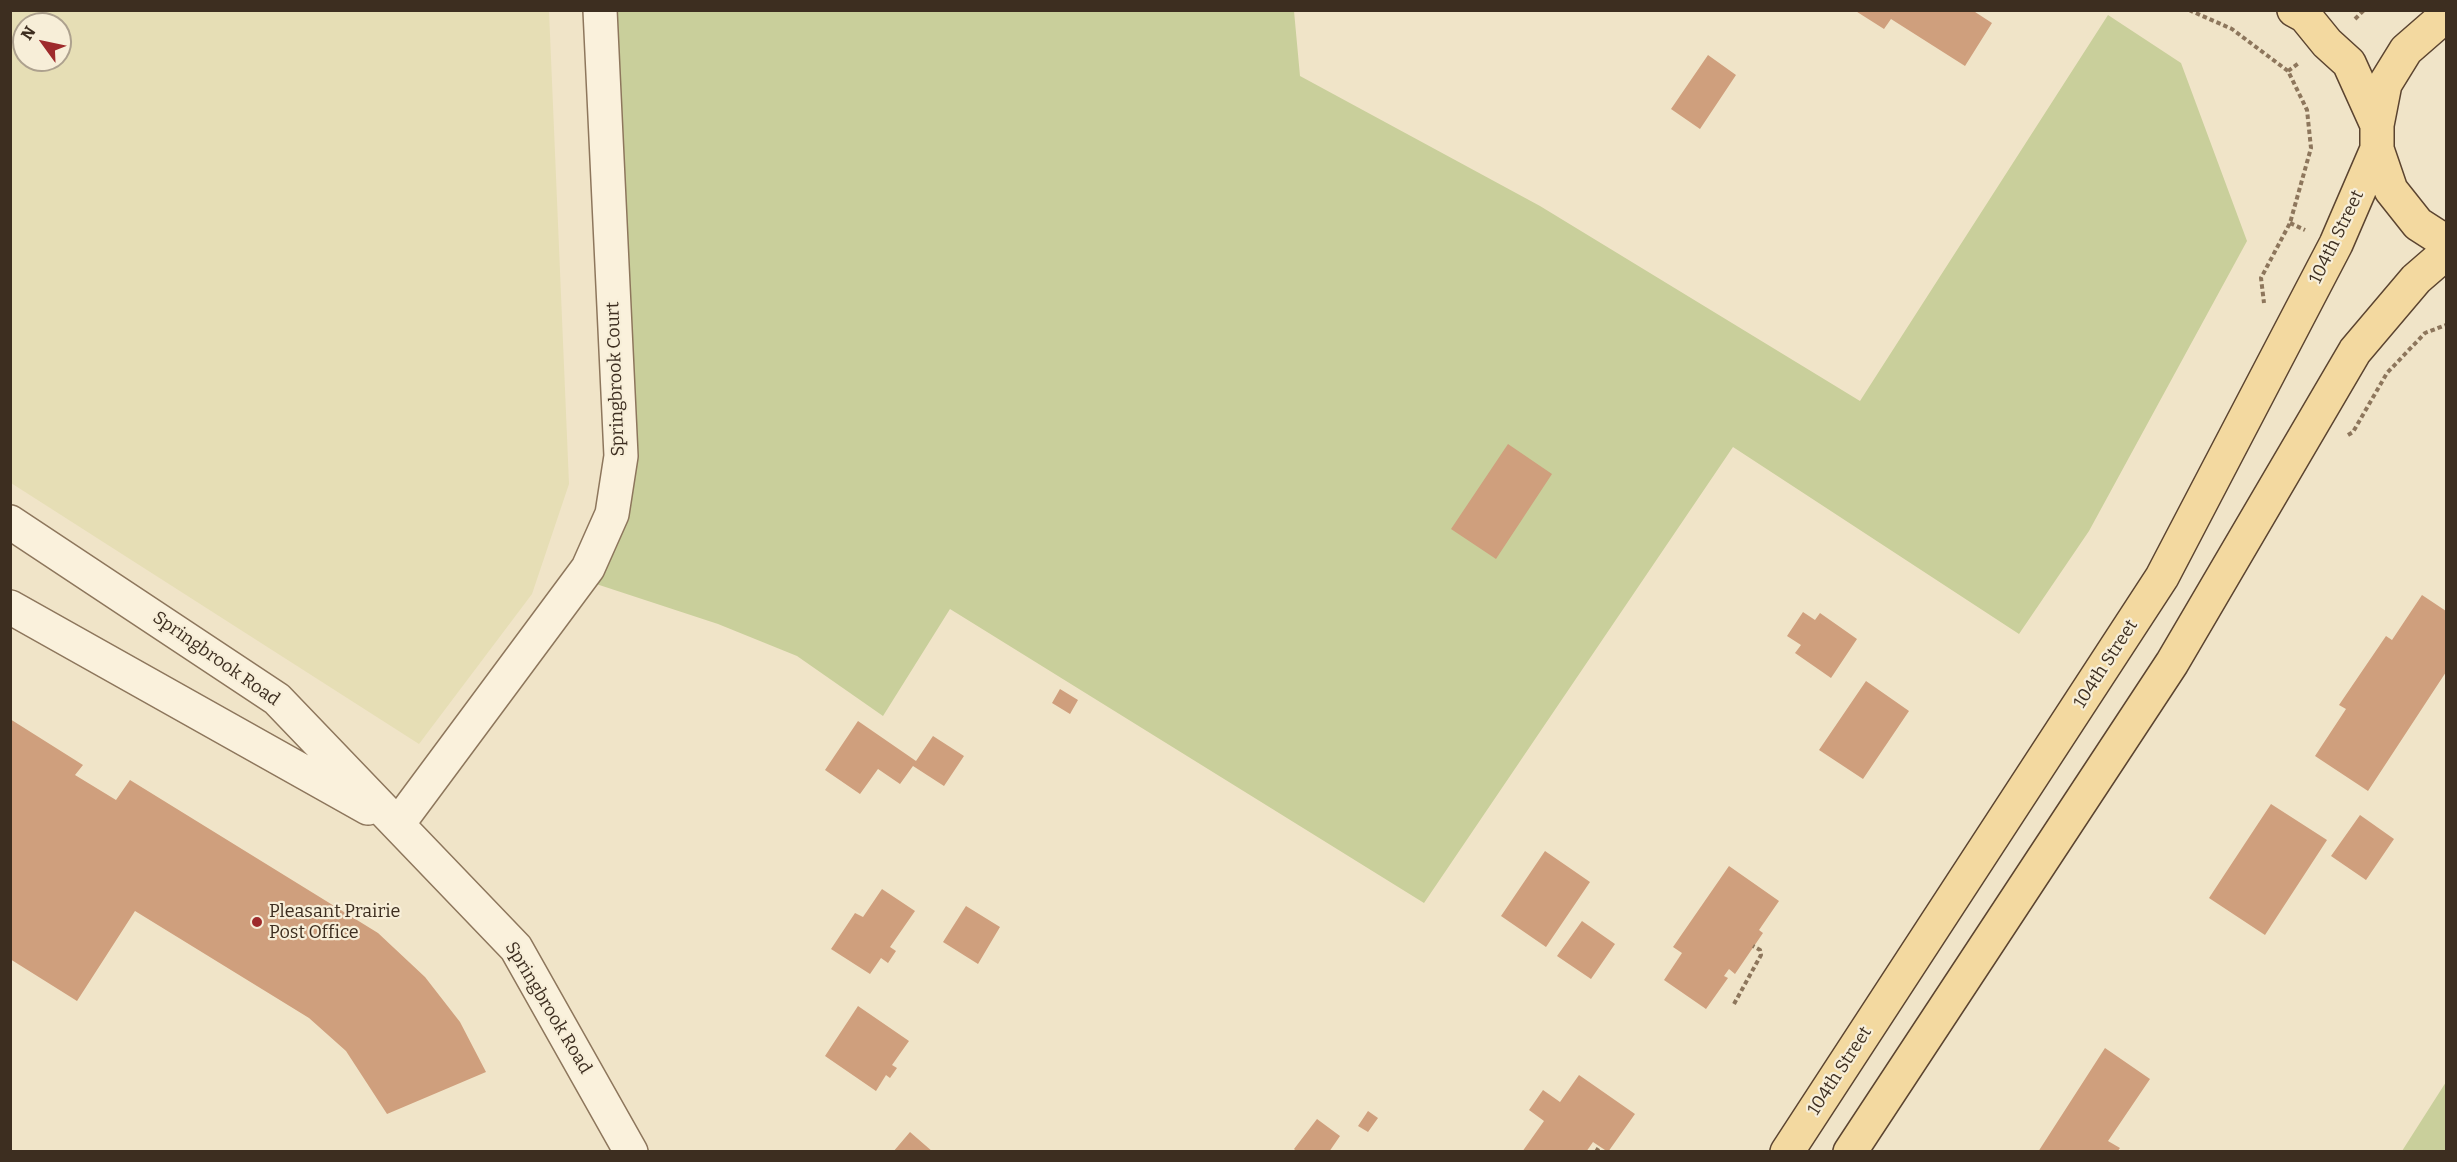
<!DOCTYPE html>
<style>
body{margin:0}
#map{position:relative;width:2457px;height:1162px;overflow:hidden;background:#f0e4c8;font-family:Bitter,serif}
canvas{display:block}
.frame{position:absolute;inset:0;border:12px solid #3d2e20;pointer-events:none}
.north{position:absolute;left:12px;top:12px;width:60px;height:60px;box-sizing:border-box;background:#f7eed8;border:2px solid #ada18e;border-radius:50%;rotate:303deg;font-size:16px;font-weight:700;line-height:24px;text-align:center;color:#3d2e20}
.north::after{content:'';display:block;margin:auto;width:21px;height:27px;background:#9e2a2b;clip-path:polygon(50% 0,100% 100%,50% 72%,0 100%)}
</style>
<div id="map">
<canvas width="2457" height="1162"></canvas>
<div class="frame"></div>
<div class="north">N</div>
</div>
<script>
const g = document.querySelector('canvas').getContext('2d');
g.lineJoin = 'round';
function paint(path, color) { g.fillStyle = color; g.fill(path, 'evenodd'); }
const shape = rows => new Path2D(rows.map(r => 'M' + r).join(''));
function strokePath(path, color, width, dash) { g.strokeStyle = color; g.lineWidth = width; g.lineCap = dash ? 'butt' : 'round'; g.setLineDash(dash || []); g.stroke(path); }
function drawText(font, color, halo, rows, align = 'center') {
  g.font = font + ' Bitter,serif'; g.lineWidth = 4.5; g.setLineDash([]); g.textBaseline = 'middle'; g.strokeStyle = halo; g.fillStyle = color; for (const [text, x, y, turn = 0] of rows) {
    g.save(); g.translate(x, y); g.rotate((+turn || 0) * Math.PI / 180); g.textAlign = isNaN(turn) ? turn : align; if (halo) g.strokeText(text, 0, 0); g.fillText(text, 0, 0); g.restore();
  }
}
paint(shape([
 [10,11,549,11,569,484,532,594,419,744,11,483],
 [24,24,60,24,60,60,24,60]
]), '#e6deb5');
paint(shape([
 [600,11,1294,11,1300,76,1540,206,1860,401,2108,15,2181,63,2247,241,2089,531,2019,634,1733,447,1424,903,950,609,883,716,797,656,718,624,581,579,612,514],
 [2446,1082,2446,1151,2402,1151]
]), '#c9cf9b');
paint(shape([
 [1854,10,1972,10,1992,23,1965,66,1891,19,1884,29],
 [1708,55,1736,75,1700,129,1671,109],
 [1508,444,1552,474,1496,559,1451,529],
 [2422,595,2446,611,2446,672,2368,791,2315,756,2346,709,2339,705,2386,636,2392,640],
 [1803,612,1815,620,1820,613,1857,639,1831,678,1795,653,1801,645,1787,636],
 [1866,681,1909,711,1863,779,1819,750],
 [1060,689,1078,700,1070,714,1052,703],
 [10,719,83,765,75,775,116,800,130,780,378,933,425,977,460,1022,486,1072,387,1114,346,1051,309,1018,135,911,77,1001,10,959],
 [858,721,916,761,933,736,964,756,944,786,913,766,900,784,878,769,860,794,825,770],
 [2271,804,2327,840,2265,935,2209,898],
 [2360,815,2394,839,2366,880,2331,856],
 [1545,851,1590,882,1546,947,1501,916],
 [1729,866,1779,901,1759,930,1763,933,1735,974,1729,969,1724,976,1728,978,1706,1009,1664,980,1682,953,1673,947],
 [882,889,915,911,890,947,896,951,888,963,881,958,870,974,831,949,855,913,863,917],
 [966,906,1000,927,978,964,943,942],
 [1582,921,1615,944,1591,979,1557,956],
 [858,1006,909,1041,892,1065,897,1068,890,1078,886,1075,876,1091,825,1056],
 [2105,1048,2150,1079,2108,1141,2120,1148,2117,1152,2038,1152],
 [1579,1075,1635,1114,1608,1152,1593,1142,1586,1152,1522,1152,1544,1121,1529,1110,1543,1090,1560,1102],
 [1368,1111,1378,1118,1368,1132,1358,1126],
 [1317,1119,1340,1136,1329,1152,1297,1152,1294,1149],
 [910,1132,933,1152,893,1152]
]), '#cf9f7d');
const minor = shape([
 [10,522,277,699,516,948,631,1152],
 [10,607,368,808],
 [398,824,588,568,612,514,621,456,600,10]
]);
const major = shape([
 [2294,10,2305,16,2327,43,2349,63,2377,125],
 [2446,19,2437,23,2406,50,2385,84,2377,125,2377,149,2391,190,2418,224,2446,242],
 [1787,1152,2162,577,2336,244,2377,149],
 [1850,1152,2172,663,2355,351,2416,279,2446,253]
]);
strokePath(minor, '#8d765c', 36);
strokePath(major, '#5b4430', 36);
strokePath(shape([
 [2189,10,2232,29,2288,71,2307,110,2311,148,2290,223,2261,278,2264,303],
 [2355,19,2364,10],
 [2288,71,2299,63],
 [2290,223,2305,230],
 [2348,435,2353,432,2387,373,2425,333,2446,325],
 [1734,1004,1761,955,1760,950,1753,946],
 [1596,1152,1599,1147]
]), '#8d765c', 4, [4.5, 3]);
strokePath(minor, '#faf1dc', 33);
strokePath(major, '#f3d9a0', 33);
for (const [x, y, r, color] of [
 [257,922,6,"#9e2a2b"]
]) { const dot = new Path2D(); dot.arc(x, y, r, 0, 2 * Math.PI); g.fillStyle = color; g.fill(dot); strokePath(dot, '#f7eed8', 2); }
drawText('18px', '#3d2e20', '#f7eed8', [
 ["104th Street",2337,237,-64],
 ["Springbrook Court",616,379,-92],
 ["Springbrook Road",216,659,35],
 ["104th Street",2106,664,-57],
 ["Springbrook Road",548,1008,59],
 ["104th Street",1840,1071,-57]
]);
drawText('18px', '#3d2e20', '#f7eed8', [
 ["Pleasant Prairie",269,912],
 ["Post Office",269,933]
], 'left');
</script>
